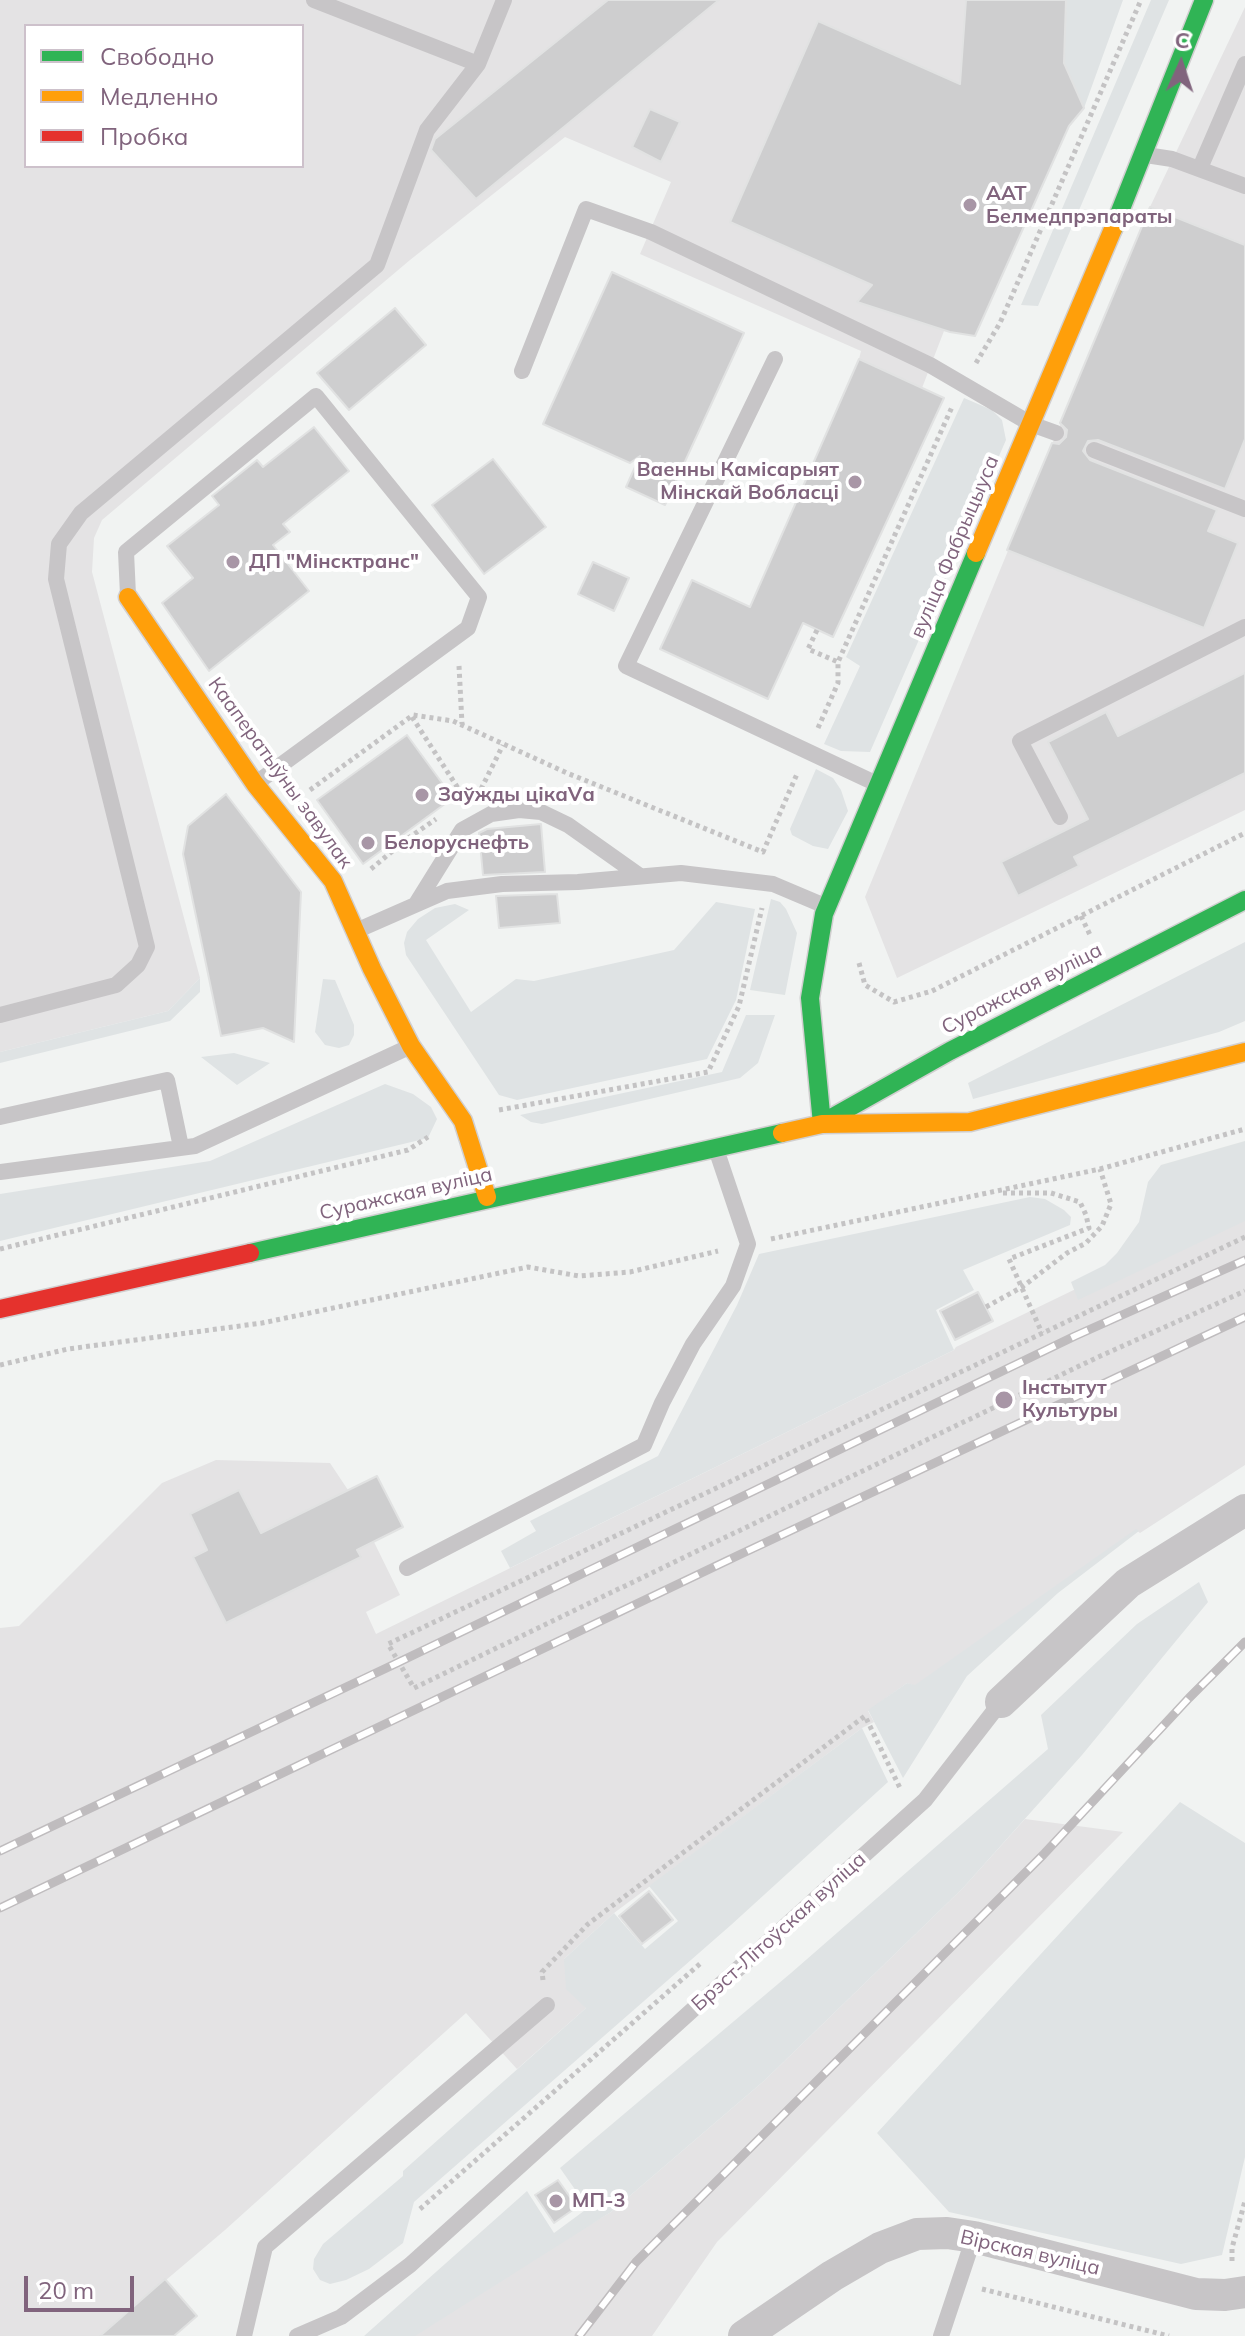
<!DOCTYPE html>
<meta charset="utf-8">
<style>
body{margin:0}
#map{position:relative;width:1245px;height:2336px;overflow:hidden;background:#f1f3f2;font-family:Mulish,sans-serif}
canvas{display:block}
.legend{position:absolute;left:24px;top:24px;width:280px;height:144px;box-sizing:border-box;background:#fff;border:2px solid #cdc1cb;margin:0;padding:10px 14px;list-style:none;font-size:24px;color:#81647d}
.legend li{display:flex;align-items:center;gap:16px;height:40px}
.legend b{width:40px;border:2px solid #cdc1cb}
.north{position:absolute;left:1141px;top:24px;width:80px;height:80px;-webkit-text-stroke:6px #fff;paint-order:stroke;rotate:3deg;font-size:22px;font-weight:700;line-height:32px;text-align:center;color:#81647d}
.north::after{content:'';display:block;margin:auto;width:28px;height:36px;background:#81647d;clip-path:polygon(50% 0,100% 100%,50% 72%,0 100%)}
.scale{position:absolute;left:24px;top:2276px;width:110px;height:36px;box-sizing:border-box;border:4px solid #81647d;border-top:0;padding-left:10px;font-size:24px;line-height:28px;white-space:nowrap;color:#81647d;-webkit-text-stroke:6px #fff;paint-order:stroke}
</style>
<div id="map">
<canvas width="1245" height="2336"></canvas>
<ul class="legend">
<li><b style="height:10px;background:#30b455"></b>Свободно</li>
<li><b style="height:10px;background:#ff9f0a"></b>Медленно</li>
<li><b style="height:10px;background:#e5322d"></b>Пробка</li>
</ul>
<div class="north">С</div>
<div class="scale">20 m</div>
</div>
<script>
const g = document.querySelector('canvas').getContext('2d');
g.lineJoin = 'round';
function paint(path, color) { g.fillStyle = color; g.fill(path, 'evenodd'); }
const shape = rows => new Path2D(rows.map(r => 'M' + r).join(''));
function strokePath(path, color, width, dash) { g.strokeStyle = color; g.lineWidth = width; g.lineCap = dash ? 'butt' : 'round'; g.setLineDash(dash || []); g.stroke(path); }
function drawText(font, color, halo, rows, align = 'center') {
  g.font = font + ' Mulish,sans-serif'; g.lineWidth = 8; g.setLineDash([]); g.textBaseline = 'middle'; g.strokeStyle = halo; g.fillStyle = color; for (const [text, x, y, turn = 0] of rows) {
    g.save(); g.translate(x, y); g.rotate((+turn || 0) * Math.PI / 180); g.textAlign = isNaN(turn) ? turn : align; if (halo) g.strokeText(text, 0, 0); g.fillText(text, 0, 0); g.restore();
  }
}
paint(shape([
 [0,0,1066,0,1084,108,1069,126,975,336,944,331,922,388,859,359,861,351,640,254,671,182,565,137,410,260,102,520,94,538,92,572,200,978,168,1011,0,1052],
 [26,26,302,26,302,166,26,166],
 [1245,7,1245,810,897,978,865,897,1150,207],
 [1245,1207,1245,1465,1140,1533,1136,1530,915,1686,907,1683,868,1711,874,1722,862,1728,614,1913,564,1959,586,2008,517,2069,466,2013,225,2230,100,2336,0,2336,0,1628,19,1626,162,1483,216,1460,330,1463,348,1490,377,1476,403,1527,374,1542,400,1595,366,1612,376,1634,954,1350,956,1347],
 [1025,1819,1123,1832,717,2242,652,2336,402,2336,611,2212,765,2080,963,1888]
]), '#e4e3e4');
paint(shape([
 [1066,0,1123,0,1084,108,1064,63],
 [1151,0,1169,0,1038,306,1021,305],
 [964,398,992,410,1002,420,1006,440,870,752,841,751,824,744,860,666,846,657],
 [816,769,833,778,841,790,848,811,828,849,813,846,792,835,790,829],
 [771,899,780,902,786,909,797,933,785,995,750,990],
 [716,902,755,909,736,1000,707,1059,517,1100,499,1095,406,955,404,943,407,932,418,919,435,908,455,904,469,910,426,940,471,1012,516,979,534,981,674,950],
 [1245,942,1245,1021,1219,1032,973,1099,968,1083],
 [200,978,200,992,170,1021,0,1063,0,1052,168,1011],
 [323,979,335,980,354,1025,354,1035,349,1045,339,1048,325,1045,315,1032],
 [746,1015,775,1015,758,1063,740,1078,542,1124,531,1122,520,1115,722,1072],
 [234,1053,270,1063,237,1085,201,1057],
 [385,1084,413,1094,431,1107,437,1119,428,1138,0,1241,0,1194,210,1161],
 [1245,1141,1245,1221,1078,1300,1071,1282,1105,1265,1117,1253,1139,1222,1148,1182,1161,1165],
 [1030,1197,1045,1199,1064,1210,1071,1217,1070,1225,963,1270,974,1290,936,1310,954,1350,510,1568,501,1551,536,1531,530,1521,658,1456,737,1305,759,1254],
 [1136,1529,1139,1531,1058,1593,967,1676,903,1778,868,1710,907,1683,915,1685],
 [1199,1582,1208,1602,1082,1755,963,1888,765,2080,611,2212,415,2336,364,2336,527,2191,554,2233,588,2208,560,2168,791,1973,1048,1749,1041,1715,1137,1624],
 [862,1728,888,1782,731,1925,414,2202,403,2243,369,2269,346,2280,330,2284,320,2280,313,2269,314,2259,323,2244,403,2176,403,2171,586,2008,566,1989,564,1959,614,1913,645,1949,678,1921,649,1886],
 [1180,1802,1245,1843,1245,2157,1222,2255,1181,2264,949,2212,877,2133]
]), '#dfe3e4');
const building = shape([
 [608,0,719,0,476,199,431,150,435,139,608,0],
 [966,0,1066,0,1064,63,1084,108,1069,126,975,336,950,332,857,302,872,285,730,222,818,21,960,84,966,0],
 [650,109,680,122,661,162,632,147,650,109],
 [1150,207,1245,245,1245,439,1225,489,1098,440,1088,441,1083,451,1090,460,1217,510,1208,531,1238,543,1204,628,1007,550,1052,443,1059,444,1066,437,1067,430,1060,423,1150,207],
 [612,272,744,333,665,505,626,487,640,456,630,463,543,424,612,272],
 [395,308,426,345,349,410,317,373,395,308],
 [859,359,944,398,833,637,803,623,768,699,660,649,692,580,750,607,859,359],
 [314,427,349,471,283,524,290,532,273,545,309,591,209,671,162,603,193,578,167,546,219,505,212,496,257,460,263,467,314,427],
 [493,459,546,527,484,574,432,505,493,459],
 [593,562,629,578,614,611,578,594,593,562],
 [1245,673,1245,773,1074,857,1079,866,1018,896,1001,862,1088,819,1048,742,1106,712,1118,736,1245,673],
 [407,735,453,798,363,864,317,800,407,735],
 [226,794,301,892,294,1042,263,1028,221,1036,183,854,188,826,226,794],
 [541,824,545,872,483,875,479,833,487,829,541,824],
 [557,894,560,923,499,928,496,896,557,894],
 [978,1292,993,1321,955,1340,940,1311,978,1292],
 [377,1476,403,1527,357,1550,361,1557,226,1623,193,1557,207,1550,190,1514,239,1490,261,1533,377,1476],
 [649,1891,673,1920,642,1944,619,1916,649,1891],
 [558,2180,577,2207,554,2223,535,2195,558,2180],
 [165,2279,197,2316,174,2336,100,2336,165,2279]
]);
paint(building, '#cececf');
strokePath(building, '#e1e2e2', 2);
const fast = shape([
 [1113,229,1204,0],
 [824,1122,950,1051,1245,900],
 [822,1124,810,998,824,914,976,553],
 [250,1253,782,1133]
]);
const slow = shape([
 [976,553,1113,229],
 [128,597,255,784,333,881,372,969,411,1046,463,1121,487,1197],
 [782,1133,822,1124,970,1122,1245,1052]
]);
const jam = shape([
 [0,1309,250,1253]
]);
strokePath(fast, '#d1cfd0', 21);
strokePath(slow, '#d1cfd0', 21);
strokePath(jam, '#d1cfd0', 21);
strokePath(shape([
 [976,363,1000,323,1141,0],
 [817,630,808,649,838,662],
 [459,666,462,724],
 [412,717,465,799],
 [818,728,838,683,838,662,952,407],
 [481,789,503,745],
 [310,790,413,715,453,721,567,773,763,852,797,774],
 [371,869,407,839,436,819],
 [1081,916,1091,937],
 [859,963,865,985,894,1002,932,991,1245,833],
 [499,1110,708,1072,739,1006,762,908],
 [1003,1193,1051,1193,1080,1202,1086,1215,1089,1228,1009,1259,1042,1333],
 [1245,1237,388,1644,414,1688,1096,1358,1245,1291],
 [771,1239,1100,1169,1245,1129],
 [0,1249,408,1150,428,1137],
 [986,1307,1022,1287,1067,1253,1086,1243,1102,1226,1111,1204,1100,1169],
 [0,1365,68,1349,262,1323,528,1267,579,1276,630,1272,718,1251],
 [543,1980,542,1972,588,1924,865,1716,900,1788],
 [420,2209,702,1962],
 [1232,2261,1232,2248,1245,2201],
 [982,2289,1169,2336]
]), '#c4c3c4', 5, [4, 4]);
strokePath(shape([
 [314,0,478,64],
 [1146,155,1172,159,1245,186],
 [1200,168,1245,64],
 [775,359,626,666,877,784],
 [522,371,586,209,651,232,930,365,1031,424,1056,433],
 [1094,450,1245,509],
 [128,595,126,552,316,396,479,597,468,628,255,784],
 [1060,817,1020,741,1245,627],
 [416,904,462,830,491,814,519,810,541,812,568,825,640,876],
 [358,930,447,891,502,884,578,882,681,873,773,884,825,906],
 [0,1015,116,985,138,965,147,947,56,579,59,544,81,513,377,265,427,130,478,64,504,0],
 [0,1117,167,1080,181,1147],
 [0,1172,195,1146,409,1047],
 [407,1568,644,1445,662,1403,693,1344,733,1286,748,1244,716,1149],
 [244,2336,265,2247,547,2005],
 [297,2336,341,2317,410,2265,925,1800,1001,1702],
 [941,2336,974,2237]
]), '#c7c5c7', 16);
strokePath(shape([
 [1001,1702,1128,1583,1245,1510],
 [744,2336,832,2276,880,2248,917,2234,947,2233,974,2237,1196,2294,1225,2295,1245,2292]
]), '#c7c5c7', 32);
strokePath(fast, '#30b455', 18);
strokePath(slow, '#ff9f0a', 18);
strokePath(jam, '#e5322d', 18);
const rail = shape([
 [0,1851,397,1663,1075,1336,1245,1260],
 [0,1908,741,1554,1245,1317],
 [579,2336,636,2262,1043,1855,1189,1698,1245,1642]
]);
strokePath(rail, '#bfbcbe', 9);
strokePath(rail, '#fff', 6, [18]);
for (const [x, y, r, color] of [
 [970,205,8,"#a896a6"],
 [855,482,8,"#a896a6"],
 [233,562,8,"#a896a6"],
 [422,795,8,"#a896a6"],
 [368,843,8,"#a896a6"],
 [1004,1400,10,"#a896a6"],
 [556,2201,8,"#a896a6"]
]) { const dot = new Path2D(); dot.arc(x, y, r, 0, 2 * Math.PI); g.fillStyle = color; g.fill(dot); strokePath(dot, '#fff', 3); }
drawText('bold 20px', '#81647d', '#fff', [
 ["ААТ",986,194],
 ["Белмедпрэпараты",986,217],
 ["Ваенны Камісарыят",839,470,"right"],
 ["Мінскай Вобласці",839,493,"right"],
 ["ДП \"Мінсктранс\"",249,562],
 ["Заўжды цікаVа",438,795],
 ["Белоруснефть",384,843],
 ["Інстытут",1022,1388],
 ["Культуры",1022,1411],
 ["МП-3",572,2201]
], 'left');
drawText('20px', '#81647d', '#fff', [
 ["вуліца Фабрыцыуса",955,547,-67],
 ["Кааператыўны завулак",280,773,54],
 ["Суражская вуліца",1022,989,-27],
 ["Суражская вуліца",406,1194,-13],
 ["Брэст-Літоўская вуліца",779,1932,-42],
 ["Вірская вуліца",1030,2253,13]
]);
</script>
